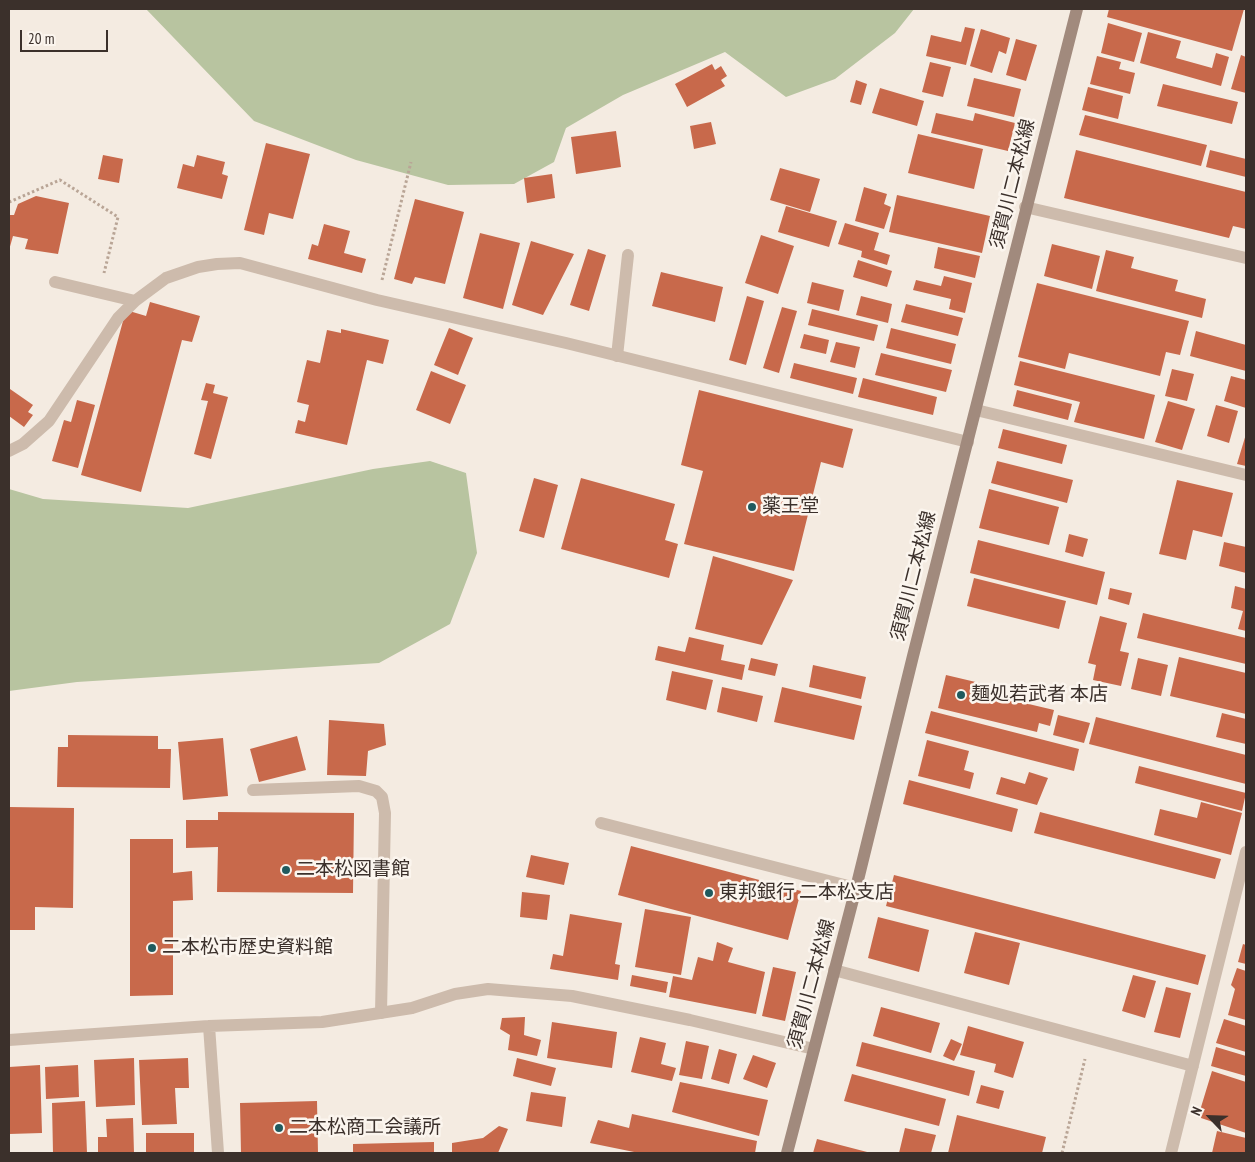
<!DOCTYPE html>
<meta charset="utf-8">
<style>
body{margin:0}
#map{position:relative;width:1255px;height:1162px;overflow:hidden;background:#f4ebe1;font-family:"PT Sans Narrow",sans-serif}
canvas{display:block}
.frame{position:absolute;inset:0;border:10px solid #3b302b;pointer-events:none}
.north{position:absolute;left:1185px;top:1092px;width:50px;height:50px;-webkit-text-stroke:4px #fbf5ee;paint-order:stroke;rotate:294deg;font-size:14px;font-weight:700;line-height:20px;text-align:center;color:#3b302b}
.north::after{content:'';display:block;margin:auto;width:18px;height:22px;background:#3b302b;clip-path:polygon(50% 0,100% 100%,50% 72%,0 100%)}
.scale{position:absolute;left:20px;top:30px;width:88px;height:22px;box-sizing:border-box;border:2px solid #3b302b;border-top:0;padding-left:6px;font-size:15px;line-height:18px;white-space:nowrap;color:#3b302b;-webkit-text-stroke:4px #fbf5ee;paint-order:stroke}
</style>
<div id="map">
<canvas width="1255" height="1162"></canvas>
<div class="frame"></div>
<div class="north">N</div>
<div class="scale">20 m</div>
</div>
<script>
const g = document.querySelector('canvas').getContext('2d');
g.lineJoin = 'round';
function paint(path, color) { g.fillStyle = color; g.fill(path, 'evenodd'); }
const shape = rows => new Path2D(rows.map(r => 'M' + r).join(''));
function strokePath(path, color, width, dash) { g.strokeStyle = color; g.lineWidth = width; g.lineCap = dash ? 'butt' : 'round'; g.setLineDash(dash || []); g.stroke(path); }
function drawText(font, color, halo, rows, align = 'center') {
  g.font = font + ' "PT Sans Narrow","Noto Sans JP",sans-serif'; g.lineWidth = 5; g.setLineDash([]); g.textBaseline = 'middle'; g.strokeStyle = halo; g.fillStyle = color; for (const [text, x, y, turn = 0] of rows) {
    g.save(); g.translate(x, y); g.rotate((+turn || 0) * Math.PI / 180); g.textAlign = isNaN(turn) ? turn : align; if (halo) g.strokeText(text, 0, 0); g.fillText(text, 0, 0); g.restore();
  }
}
paint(shape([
 [146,9,914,9,895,33,835,79,786,97,725,52,623,95,566,128,554,162,514,184,448,185,356,160,254,121],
 [430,461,466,473,477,553,450,624,379,663,77,682,9,691,9,489,43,499,188,508,373,469]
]), '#b8c4a0');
paint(shape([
 [1109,9,1244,9,1232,51,1107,17],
 [1108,23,1142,33,1134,62,1101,53],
 [965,27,975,29,966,65,926,56,931,35,961,42],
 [981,29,1010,38,1006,54,999,51,992,73,970,66],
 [1148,32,1181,41,1176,58,1212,68,1216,53,1229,57,1221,86,1140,63],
 [1016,39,1037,45,1026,81,1006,75],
 [1241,55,1246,57,1246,93,1231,89],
 [1097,56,1121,62,1119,69,1135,73,1130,94,1090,84],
 [930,62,951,67,943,97,922,92],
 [712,64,715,70,721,66,727,76,721,80,725,86,687,107,675,84],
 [974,78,1021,89,1014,117,967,106],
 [856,80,867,84,861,105,850,102],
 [1163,84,1238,102,1232,124,1157,106],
 [1088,87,1123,96,1118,119,1082,110],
 [880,88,924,101,917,126,872,113],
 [936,113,973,121,975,113,1015,123,1008,151,931,133],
 [1085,115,1207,145,1201,166,1079,135],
 [711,122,716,144,694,149,690,126],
 [616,131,621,167,576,174,571,137],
 [918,134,983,149,974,189,908,173],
 [266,143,310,154,293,219,269,213,264,235,244,230],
 [1076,150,1246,192,1246,229,1233,226,1229,238,1064,198],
 [1210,150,1246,159,1246,177,1206,167],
 [103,155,123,159,119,183,98,179],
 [197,155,225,162,222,174,228,176,222,199,177,188,183,164,194,167],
 [780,168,820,179,810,212,770,200],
 [552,174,555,198,527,203,524,178],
 [864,187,887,194,884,204,891,207,884,229,855,221],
 [897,195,990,216,982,253,889,232],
 [36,196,69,203,58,254,25,249,28,239,13,236,9,250,9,215,14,215,18,204],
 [415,199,464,212,445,284,415,277,412,284,394,279],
 [786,206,837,221,829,247,778,232],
 [845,223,879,233,874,250,890,255,887,265,861,257,862,251,838,244],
 [324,224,350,231,344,253,366,259,362,273,308,259,312,244,318,246],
 [480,233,520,243,503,309,463,298],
 [761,235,794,246,778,294,745,283],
 [531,241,574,254,543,315,512,305],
 [1052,244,1100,256,1092,289,1044,276],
 [938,247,980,256,975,278,934,268],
 [588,249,606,255,589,311,570,305],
 [1106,250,1134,257,1131,268,1178,280,1175,291,1206,299,1202,318,1096,291],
 [858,260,892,271,887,287,853,277],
 [661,272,723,287,715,322,652,306],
 [944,276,972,283,965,313,949,309,951,299,913,290,916,280,941,286],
 [812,282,844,290,839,311,807,303],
 [1037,283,1189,321,1180,355,1166,352,1160,376,1069,353,1065,369,1018,357],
 [747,296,764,301,746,365,729,360],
 [861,296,892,304,888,323,856,315],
 [150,302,200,316,192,342,182,340,141,492,81,475,126,310,146,316],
 [906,304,963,318,958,336,901,322],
 [782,307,797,311,779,373,763,368],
 [812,309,878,325,874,341,808,325],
 [449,328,473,338,458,375,434,365],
 [891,328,956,344,951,364,886,348],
 [341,329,389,340,383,364,367,360,347,445,295,433,298,420,305,422,309,405,297,402,307,360,320,363,327,330,341,333],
 [1196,331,1246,345,1246,371,1190,356],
 [804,334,829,340,826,354,800,348],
 [836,342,860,347,855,368,830,362],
 [881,353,952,370,946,392,875,375],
 [1020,361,1155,395,1144,439,1074,422,1080,402,1014,385],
 [794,363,857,378,853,394,790,378],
 [1172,369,1194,374,1187,401,1165,396],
 [431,371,466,385,450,424,416,410],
 [1231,376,1246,380,1246,408,1224,401],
 [863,378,937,397,933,415,858,397],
 [206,383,215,385,213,393,228,397,211,459,194,454,208,401,201,400],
 [10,389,33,405,28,412,33,415,24,427,9,416],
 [699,390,853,429,843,468,821,462,794,571,684,544,703,471,681,465],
 [1017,390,1072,404,1068,420,1013,406],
 [77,400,95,405,78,468,52,461,64,420,71,422],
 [1168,401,1195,409,1182,450,1155,442],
 [1216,405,1238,411,1229,443,1207,436],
 [1003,429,1067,445,1062,464,998,448],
 [1246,434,1246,466,1237,464],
 [997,461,1073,480,1067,503,991,483],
 [534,478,558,485,544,538,519,531],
 [581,478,675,504,665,540,678,544,669,578,561,549],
 [1177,480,1233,493,1222,537,1193,530,1186,560,1159,554],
 [989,489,1059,507,1049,545,979,528],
 [1069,534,1088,539,1083,557,1065,552],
 [978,540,1105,572,1097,605,970,573],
 [1224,542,1246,547,1246,573,1219,566],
 [713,556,793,580,762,645,695,629],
 [974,578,1066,601,1059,629,967,606],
 [1235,586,1246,589,1246,631,1238,629,1243,611,1231,608],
 [1110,588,1132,593,1129,605,1108,599],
 [1143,613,1246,638,1246,664,1137,638],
 [1100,616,1127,623,1120,651,1129,653,1121,686,1093,680,1096,665,1088,663],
 [689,637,724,645,721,660,745,665,742,680,655,660,658,646,685,652],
 [1179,657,1246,673,1246,714,1170,696],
 [751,658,778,664,775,676,748,670],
 [1138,658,1168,665,1161,696,1131,689],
 [813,665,866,677,861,699,809,687],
 [672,671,713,680,706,710,666,700],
 [946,675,1001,688,999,697,1054,710,1050,726,1039,723,1037,732,938,708],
 [722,687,763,696,757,722,717,712],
 [782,687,862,706,854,740,774,722],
 [931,711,1079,749,1074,771,925,733],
 [1222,713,1246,719,1246,744,1216,737],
 [1058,715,1090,723,1084,743,1053,735],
 [1096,717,1246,755,1246,784,1089,744],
 [329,720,384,724,386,745,368,751,366,776,327,775],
 [68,735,158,736,158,749,171,749,170,788,57,787,58,747,68,747],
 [297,736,306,770,259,782,250,749],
 [223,738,228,796,183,800,178,742],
 [927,740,969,751,964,770,974,773,970,789,918,776],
 [1139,766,1246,793,1242,811,1135,783],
 [1029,772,1048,778,1037,805,996,794,1001,777,1025,784],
 [909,780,1018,809,1012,832,903,804],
 [1201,802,1242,813,1231,855,1154,835,1160,809,1197,818],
 [9,807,74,808,73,908,35,907,35,930,9,930],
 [218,812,354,813,353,893,217,892,218,847,186,848,186,820,218,820],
 [1040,812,1221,859,1215,879,1034,833],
 [130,839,173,839,173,873,192,871,193,900,173,901,173,995,130,996],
 [631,846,801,891,788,940,618,895],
 [531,855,569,863,564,885,526,877],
 [894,875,1206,955,1198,985,886,906],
 [522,892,550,895,547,920,520,917],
 [645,909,691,917,681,975,635,967],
 [570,914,622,923,615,964,620,965,618,980,550,969,553,954,563,956],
 [878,917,929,930,919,972,868,958],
 [975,932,1020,943,1009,985,964,973],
 [717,942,733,948,728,962,765,972,756,1014,669,997,673,976,692,980,698,957,713,961],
 [1243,944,1246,945,1246,964,1238,962],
 [773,967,796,972,785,1021,762,1016],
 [1237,968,1246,971,1246,1020,1228,1015,1235,989,1231,985],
 [632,975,668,982,666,993,630,986],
 [1133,975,1156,981,1145,1018,1122,1011],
 [1166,987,1191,993,1180,1038,1154,1032],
 [881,1007,940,1023,931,1053,873,1036],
 [525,1017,524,1035,541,1040,537,1056,508,1050,510,1035,500,1029,502,1018],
 [1224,1019,1246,1026,1246,1052,1216,1043],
 [552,1022,617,1032,612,1068,547,1058],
 [968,1026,1024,1042,1013,1078,994,1072,996,1064,960,1055],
 [640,1037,666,1043,661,1064,676,1068,672,1081,631,1072],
 [951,1039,962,1044,954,1061,943,1056],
 [686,1041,709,1046,702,1079,679,1075],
 [862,1042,975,1071,969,1096,856,1066],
 [1216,1047,1246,1056,1246,1076,1211,1066],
 [719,1049,737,1054,729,1084,711,1079],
 [753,1055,776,1063,767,1088,743,1079],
 [134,1058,135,1105,96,1107,94,1060],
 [188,1058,189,1088,175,1088,177,1124,142,1125,139,1060],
 [517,1058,556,1068,551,1086,513,1076],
 [40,1065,42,1133,9,1134,9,1067],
 [78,1065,79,1097,46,1099,45,1067],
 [1212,1071,1246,1082,1246,1133,1198,1117],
 [852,1074,946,1099,939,1126,844,1101],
 [680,1082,768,1100,759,1136,672,1112],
 [981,1085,1004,1091,999,1109,976,1103],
 [531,1092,566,1097,562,1127,526,1121],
 [85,1101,87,1153,53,1153,52,1103],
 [317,1101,318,1153,241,1153,240,1103],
 [632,1114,757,1141,755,1153,639,1153,590,1143,598,1120,629,1128],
 [957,1115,1046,1137,1042,1153,948,1153],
 [133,1118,134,1153,98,1153,98,1137,107,1137,106,1119],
 [499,1126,508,1129,498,1153,452,1153,452,1143,483,1138],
 [905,1128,936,1135,931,1153,899,1153],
 [1217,1131,1246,1138,1246,1153,1212,1153],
 [146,1133,194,1133,194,1153,146,1153],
 [817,1139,871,1153,813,1153],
 [434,1142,434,1153,353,1153,353,1144]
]), '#c8694b');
strokePath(shape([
 [9,202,60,180,118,217,104,273],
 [382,280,411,162],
 [1062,1153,1085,1059]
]), '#b9a596', 3, [2.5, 2.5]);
strokePath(shape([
 [617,356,628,255],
 [253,790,359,786,376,791,382,797,385,813,381,1013],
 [601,823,856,888]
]), '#cdbbac', 12);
strokePath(shape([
 [1025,207,1246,258],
 [55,282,135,301],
 [976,410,1246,475],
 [9,451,23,444,49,421,118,318,135,301,166,278,198,267,217,264,240,263,377,300,566,343,968,442],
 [834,970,1193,1066],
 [209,1026,218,1153],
 [9,1040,209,1026,322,1022,412,1008,455,994,488,989,572,996,690,1020,814,1049],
 [1171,1153,1246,852]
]), '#cdbbac', 12);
strokePath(shape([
 [787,1153,856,888,913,656,1077,9]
]), '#a18a7d', 12);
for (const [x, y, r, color] of [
 [752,507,5,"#1f5a5e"],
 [961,695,5,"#1f5a5e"],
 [286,870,5,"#1f5a5e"],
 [709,893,5,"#1f5a5e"],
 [152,948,5,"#1f5a5e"],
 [279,1128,5,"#1f5a5e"]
]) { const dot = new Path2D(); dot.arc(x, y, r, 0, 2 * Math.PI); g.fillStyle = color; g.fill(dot); strokePath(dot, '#fbf5ee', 2); }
drawText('19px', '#3b302b', '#fbf5ee', [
 ["須賀川二本松線",1013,184,-76],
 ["須賀川二本松線",914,576,-76],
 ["須賀川二本松線",812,984,-75]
]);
drawText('19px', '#3b302b', '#fbf5ee', [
 ["薬王堂",762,507],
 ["麺処若武者 本店",971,695],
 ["二本松図書館",296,870],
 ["東邦銀行 二本松支店",719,893],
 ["二本松市歴史資料館",162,948],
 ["二本松商工会議所",289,1128]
], 'left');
</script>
